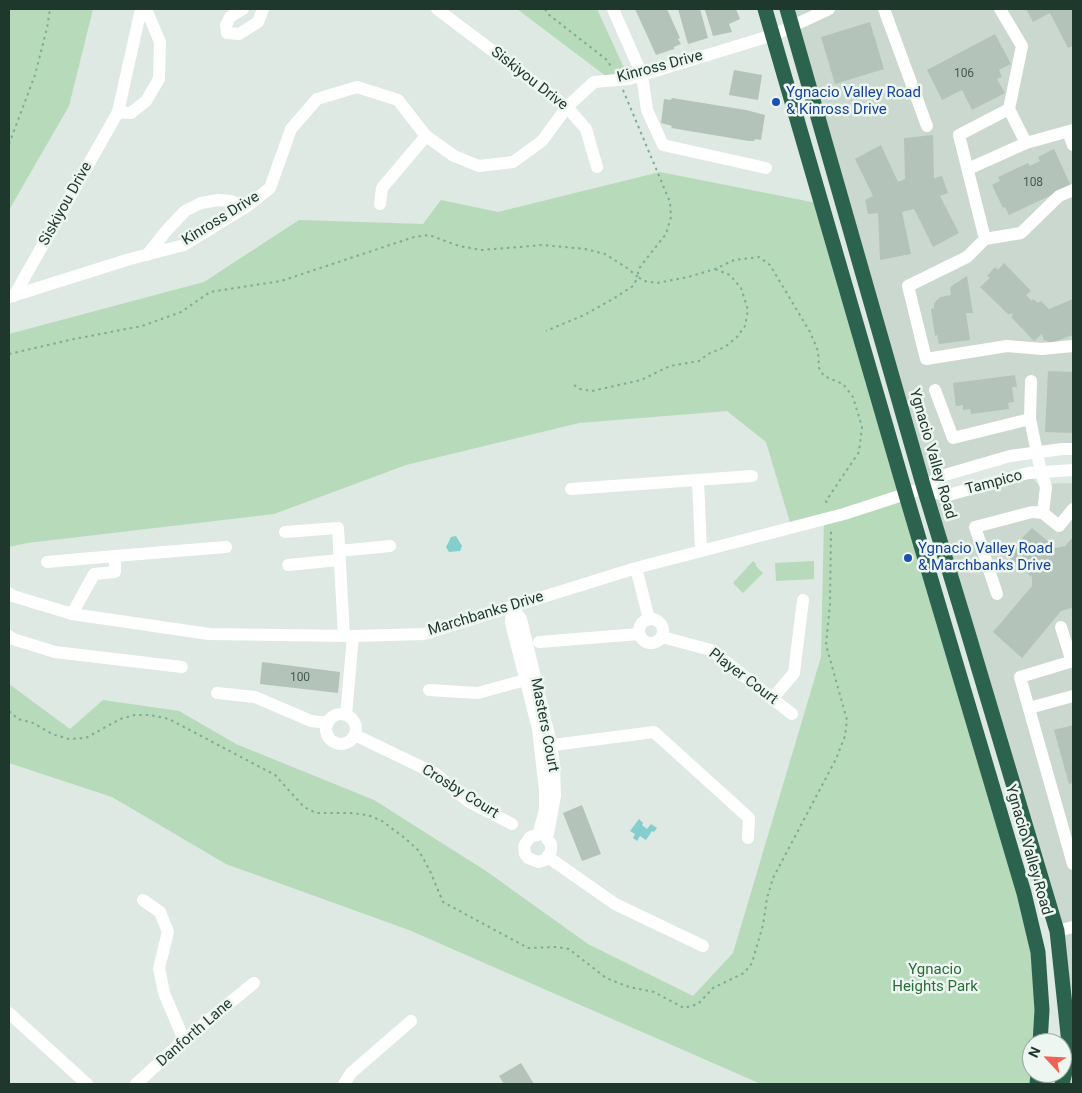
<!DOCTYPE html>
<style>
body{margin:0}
#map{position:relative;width:1082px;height:1093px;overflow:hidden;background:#dde9e2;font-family:Roboto,sans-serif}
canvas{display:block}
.frame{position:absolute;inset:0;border:10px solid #1f382d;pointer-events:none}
.north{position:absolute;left:1022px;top:1033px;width:50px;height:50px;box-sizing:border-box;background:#edf6f0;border:1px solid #9baaa2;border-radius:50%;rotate:295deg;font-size:14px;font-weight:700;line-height:20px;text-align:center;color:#1f382d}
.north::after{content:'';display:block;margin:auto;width:18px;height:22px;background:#f06354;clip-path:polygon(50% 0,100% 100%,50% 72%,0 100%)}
</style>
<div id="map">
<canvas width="1082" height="1093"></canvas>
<div class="frame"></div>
<div class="north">N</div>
</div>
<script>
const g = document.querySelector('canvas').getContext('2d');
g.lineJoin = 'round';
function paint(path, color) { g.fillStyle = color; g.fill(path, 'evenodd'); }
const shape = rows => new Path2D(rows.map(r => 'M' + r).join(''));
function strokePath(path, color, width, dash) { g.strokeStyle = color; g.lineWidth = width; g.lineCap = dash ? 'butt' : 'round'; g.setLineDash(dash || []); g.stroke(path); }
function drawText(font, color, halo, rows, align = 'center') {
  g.font = font + ' Roboto,sans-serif'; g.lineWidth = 5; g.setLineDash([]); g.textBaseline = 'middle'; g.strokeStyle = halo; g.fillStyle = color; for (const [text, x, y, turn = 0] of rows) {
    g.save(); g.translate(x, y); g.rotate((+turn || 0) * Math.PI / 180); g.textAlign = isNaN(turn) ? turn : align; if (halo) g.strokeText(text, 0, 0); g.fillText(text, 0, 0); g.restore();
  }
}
paint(shape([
 [787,9,1073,9,1073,449,1062,449,1010,456,938,477,924,488,945,496,1028,473,1038,484,1073,483,1073,1084,1062,1084,1070,1053,1057,931,966,626,924,488]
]), '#cbd8d0');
paint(shape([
 [9,9,93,9,69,106,9,210],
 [517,9,597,9,629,79,611,80],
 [660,172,822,204,1038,952,1040,1043,1032,1043,1032,1073,1037,1084,761,1084,409,930,226,864,112,797,9,763,9,684,70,729,103,700,179,711,236,744,374,800,486,871,588,944,693,996,733,953,821,657,824,520,792,529,766,442,727,411,579,423,406,465,274,514,27,543,9,547,9,334,204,282,299,220,423,224,441,200,498,212],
 [753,561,756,564,756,566,763,573,743,593,733,583],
 [814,561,814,579,776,581,775,563]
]), '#b6daba');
paint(shape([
 [456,536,462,546,460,551,449,552,446,547,451,537],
 [639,819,643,823,642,825,647,829,651,824,657,828,654,832,652,831,646,840,640,836,637,841,633,838,635,834,630,831]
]), '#85cece');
paint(shape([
 [635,9,667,9,680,38,678,39,681,44,674,47,674,49,656,55],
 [678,9,700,9,708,38,688,44],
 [706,9,736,9,740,19,729,24,732,32,713,36,705,10],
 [1026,9,1073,9,1073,46,1068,48,1050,13,1033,22],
 [870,22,884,69,835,84,821,37],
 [995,34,1011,64,999,70,1002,77,997,79,1005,93,972,110,962,90,942,100,927,70],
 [734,70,762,75,758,100,729,95],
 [672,98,746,110,765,115,761,140,755,139,754,141,749,141,671,128,672,126,661,123,664,99,671,100],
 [933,135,934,178,942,176,948,193,940,196,959,233,933,247,914,209,902,212,911,254,880,260,878,213,868,214,865,200,873,196,855,159,881,145,898,182,905,179,904,138],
 [1054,149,1071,186,1009,215,1005,207,1003,208,992,185,1000,181,998,177,1028,163,1030,166,1040,161,1038,157],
 [1004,263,1031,291,1026,295,1032,301,1033,299,1038,303,1041,301,1049,309,1073,299,1073,335,1048,344,1047,340,1044,341,1042,334,1034,341,1011,317,1013,315,1010,313,1009,315,980,287,990,278,987,276,995,267,998,270],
 [967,276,973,313,966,313,970,340,939,344,937,335,935,336,931,309,934,308,934,303,940,297,951,295,950,287],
 [1048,371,1073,372,1072,424,1073,433,1045,432],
 [1015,375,1017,387,1012,387,1014,402,1008,403,1009,409,971,414,970,409,963,410,963,405,956,406,953,383],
 [1032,528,1056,548,1065,546,1073,537,1073,610,1071,608,1061,611,1022,658,993,632,1032,586,1032,577,1008,557,1018,545,1020,547,1024,541,1021,539],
 [262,662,340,672,338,693,260,684],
 [1073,725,1073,783,1069,784,1054,730],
 [582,805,601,854,582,861,563,813],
 [521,1063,534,1084,504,1084,499,1076]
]), '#b3c3ba');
strokePath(shape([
 [545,9,548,14,607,60,612,68],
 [623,90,670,202,671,217,666,234,647,258,638,270,638,277,644,281,657,283,688,277,715,269,734,260,759,257,770,265,810,332,818,351,819,368,824,376,843,384,853,397,862,427,859,452,826,501,828,506],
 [9,144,35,75,47,28,50,9],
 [9,354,74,339,142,326,181,312,210,292,281,281,414,237,429,235,459,246,482,250,543,245,585,249,605,254,627,268,638,277,633,286,613,299,584,315,546,331],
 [574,385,580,389,592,391,641,380,670,366,699,361,708,354,725,347,737,337,745,326,748,310,741,288,730,275,715,269],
 [9,711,18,719,33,723,52,734,69,739,86,738,120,719,135,715,150,715,169,719,275,775,304,807,316,813,351,813,368,815,382,821,406,839,419,851,430,871,443,902,528,948,557,947,569,949,606,978,629,987,654,992,684,1008,698,1004,713,988,744,973,752,963,763,925,767,898,773,878,836,759,845,736,847,720,826,645,830,604,831,530]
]), '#7eac97', 2, [2.5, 4]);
strokePath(shape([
 [243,9,230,17,226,25,227,33,239,34,258,22,263,9],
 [437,9,567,107,586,129,597,167],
 [613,9,642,75,647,110,663,145,766,168],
 [884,9,927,126],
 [118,112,131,113,146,101,159,79,160,42,146,9],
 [1068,132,1073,145],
 [1026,143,1073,130],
 [968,169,1026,143,1009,109,1022,46,1000,9],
 [1073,190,1059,196,1021,233,985,239,967,257,908,286,926,359,1007,346,1042,349,1073,346],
 [380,204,382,188,426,136],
 [985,239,959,135,1009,109],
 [147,255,167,230,185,211,201,203,218,200,231,201,246,207],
 [14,296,118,112,141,9],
 [9,297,130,259,184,245,246,207,270,188,291,129,317,99,357,87,398,100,426,136,454,156,479,166,513,162,542,141,567,107,594,82,629,79,773,35,829,9],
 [935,390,953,438,1030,419,1031,381],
 [698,480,701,551],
 [924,488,945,496,1028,473,1073,470],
 [571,489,752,476],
 [1043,513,1059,526,1073,509],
 [285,532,338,528,344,636],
 [339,551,390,546],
 [47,562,115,556],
 [288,565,339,560],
 [636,568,649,619],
 [9,593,13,596,72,614,209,634,353,636,424,634,636,568,844,514,924,488,938,477,1010,456,1062,449,1073,449],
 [997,594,975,527,1032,512,1043,513,1046,487,1041,472,1030,419],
 [512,607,521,619,551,744,554,765,555,796,547,839,551,844,551,851,545,860,538,862,528,858,525,854,524,846,530,837,538,835,545,810,545,790,538,729,511,623,512,607],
 [72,614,94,574,115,572,115,556,226,547],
 '639 631a12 12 0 1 1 24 0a12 12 0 1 1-24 0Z',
 [1061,627,1072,662],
 [9,636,13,639,55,652,182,667],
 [662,637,711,650,792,714],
 [539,642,639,634],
 [1073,661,1020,677,1073,864],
 [429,690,478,693,525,680,533,680],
 [217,693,255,697,311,721,328,723],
 [772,699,794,673,803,600],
 [1029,708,1073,696],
 '326 729a15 15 0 1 1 30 0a15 15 0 1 1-30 0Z',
 [346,715,353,636],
 [355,735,436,774,469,802,512,824],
 [545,746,654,732,749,818,748,838],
 [548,857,615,904,703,946],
 [143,900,160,912,168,932,159,968,164,993,184,1040],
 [1057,931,1073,927],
 [9,1013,87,1084],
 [136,1084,184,1040,254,983],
 [344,1084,351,1073,411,1021]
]), '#fff', 12);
strokePath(shape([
 [765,9,906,495,1024,893,1038,952,1042,1010,1040,1043],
 [787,9,924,488,966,626,1057,931,1070,1053,1062,1084],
 [1037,1084,1038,1073]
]), '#2c634f', 15);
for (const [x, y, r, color] of [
 [776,102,5,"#1a4fb4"],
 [908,558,5,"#1a4fb4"]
]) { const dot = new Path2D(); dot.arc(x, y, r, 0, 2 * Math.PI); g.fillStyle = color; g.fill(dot); strokePath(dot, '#edf6f0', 2); }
drawText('12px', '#445b50', null, [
 ["106",964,74],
 ["108",1033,183],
 ["100",300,678]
]);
drawText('15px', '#1f382d', '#edf6f0', [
 ["Kinross Drive",660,67,-15],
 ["Siskiyou Drive",529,79,38],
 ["Siskiyou Drive",66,204,-61],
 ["Kinross Drive",221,219,-32],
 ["Ygnacio Valley Road",932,454,74],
 ["Tampico",994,483,-15],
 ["Marchbanks Drive",486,614,-17],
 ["Player Court",743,677,37],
 ["Masters Court",544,725,79],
 ["Crosby Court",460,792,32],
 ["Ygnacio Valley Road",1028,850,74],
 ["Danforth Lane",195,1033,-41]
]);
drawText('15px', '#164399', '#edf6f0', [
 ["Ygnacio Valley Road",786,93],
 ["& Kinross Drive",786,110],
 ["Ygnacio Valley Road",918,549],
 ["& Marchbanks Drive",918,566]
], 'left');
drawText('15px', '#2a6d3a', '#edf6f0', [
 ["Ygnacio",935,970],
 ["Heights Park",935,987]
]);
</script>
